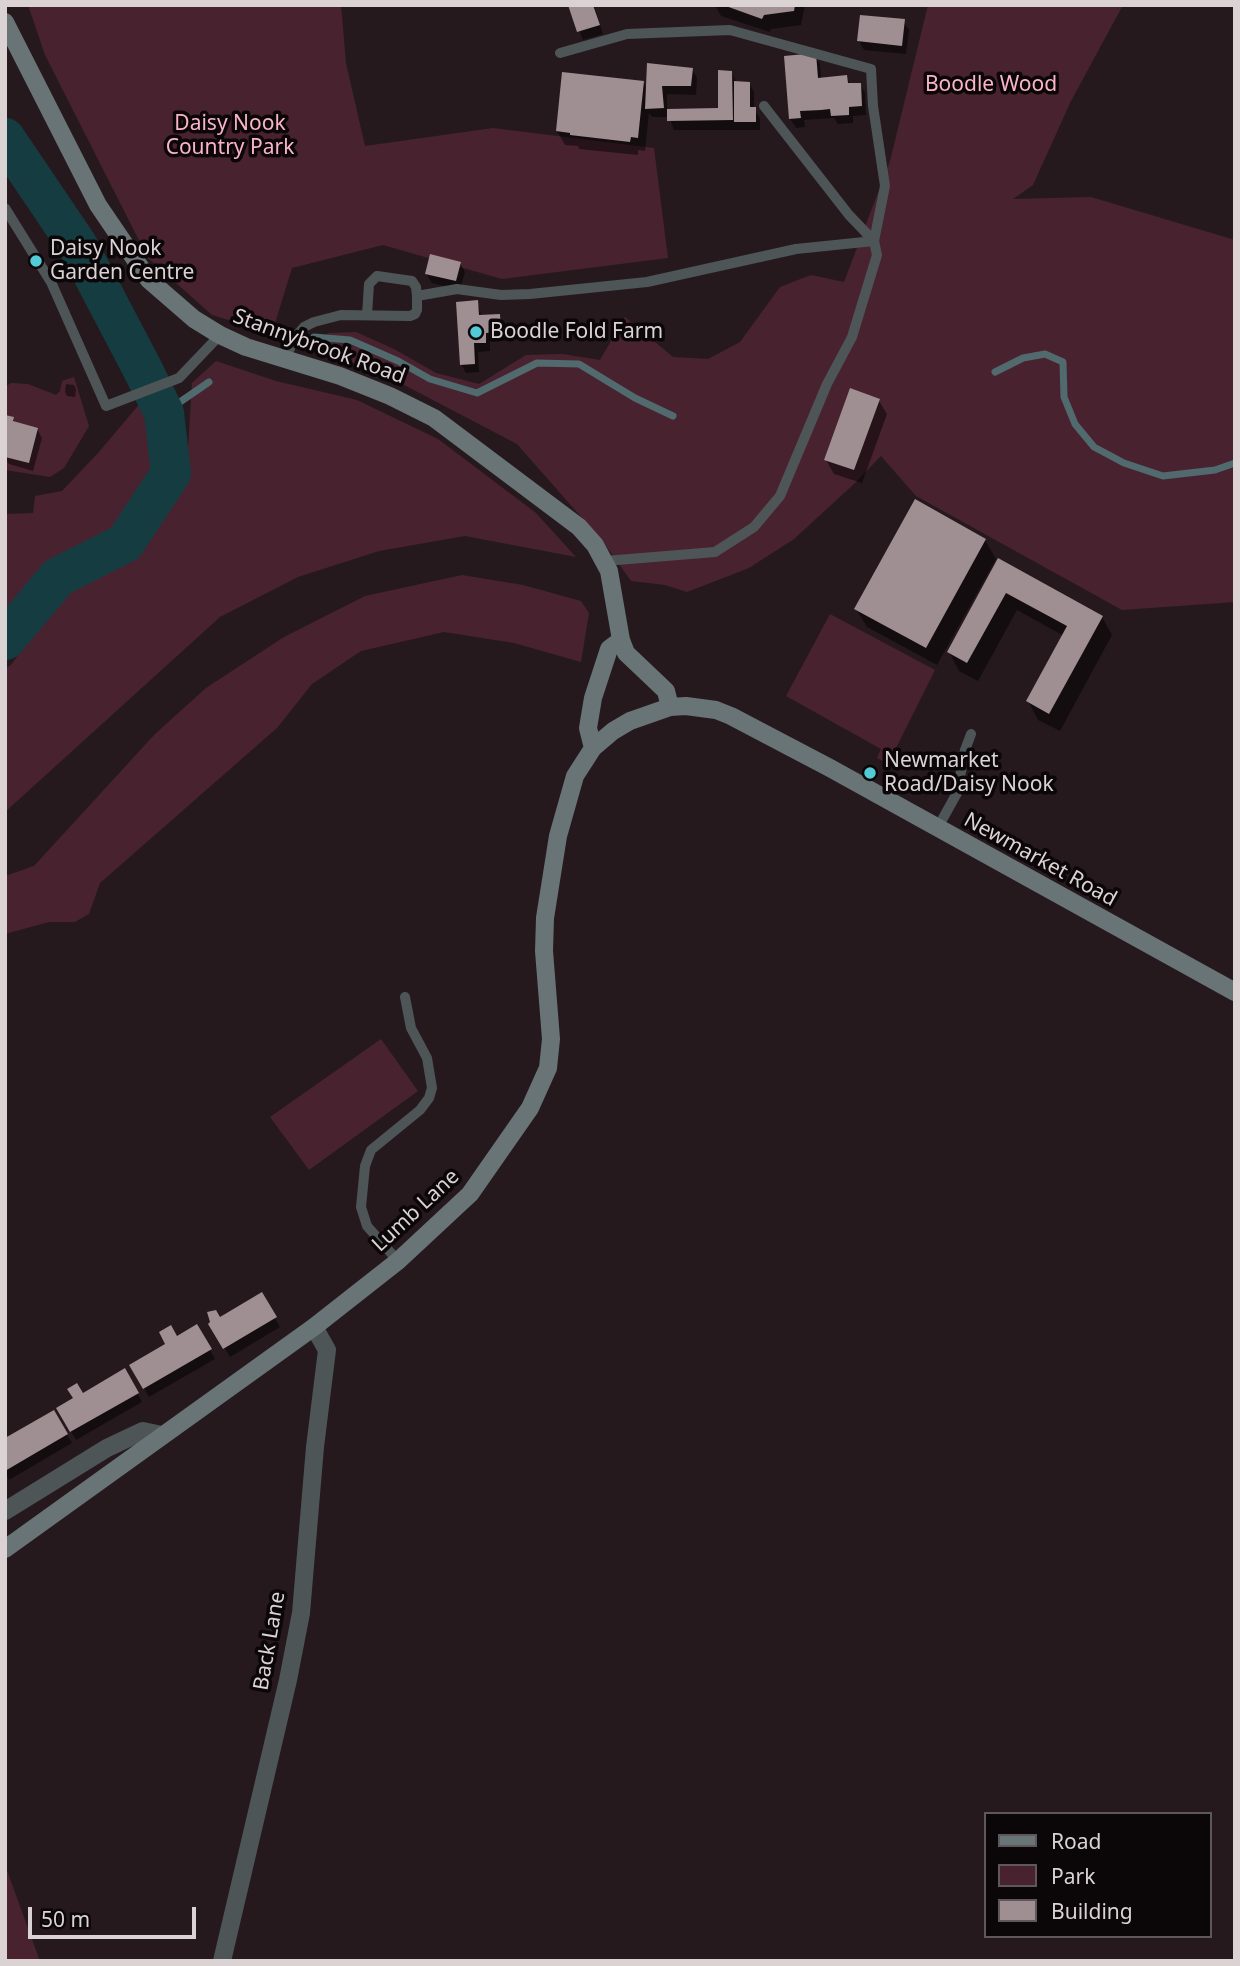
<!DOCTYPE html>
<style>
body{margin:0}
#map{position:relative;width:1240px;height:1966px;overflow:hidden;background:#26191d;font-family:"Noto Sans",sans-serif}
canvas{display:block}
.frame{position:absolute;inset:0;border:7px solid #dbd2d4;pointer-events:none}
.legend{position:absolute;left:984px;top:1812px;width:228px;height:126px;box-sizing:border-box;background:#0b0608;border:2px solid #5e585a;margin:0;padding:9px 12px;list-style:none;font-size:21px;color:#dbd2d4}
.legend li{display:flex;align-items:center;gap:14px;height:35px}
.legend b{width:35px;border:2px solid #5e585a}
.scale{position:absolute;left:28px;top:1907px;width:168px;height:32px;box-sizing:border-box;border:4px solid #dbd2d4;border-top:0;padding-left:9px;font-size:21px;line-height:24px;white-space:nowrap;color:#dbd2d4;-webkit-text-stroke:5px #0b0608;paint-order:stroke}
</style>
<div id="map">
<canvas width="1240" height="1966"></canvas>
<div class="frame"></div>
<ul class="legend">
<li><b style="height:9px;background:#687476"></b>Road</li>
<li><b style="height:19px;background:#48232f"></b>Park</li>
<li><b style="height:19px;background:#9f8e92"></b>Building</li>
</ul>
<div class="scale">50 m</div>
</div>
<script>
const g = document.querySelector('canvas').getContext('2d');
g.lineJoin = 'round';
function paint(path, color) { g.fillStyle = color; g.fill(path, 'evenodd'); }
const shape = rows => new Path2D(rows.map(r => 'M' + r).join(''));
function strokePath(path, color, width, dash) { g.strokeStyle = color; g.lineWidth = width; g.lineCap = dash ? 'butt' : 'round'; g.setLineDash(dash || []); g.stroke(path); }
function drawText(font, color, halo, rows, align = 'center') {
  g.font = font + ' "Noto Sans",sans-serif'; g.lineWidth = 7; g.setLineDash([]); g.textBaseline = 'middle'; g.strokeStyle = halo; g.fillStyle = color; for (const [text, x, y, turn = 0] of rows) {
    g.save(); g.translate(x, y); g.rotate((+turn || 0) * Math.PI / 180); g.textAlign = isNaN(turn) ? turn : align; if (halo) g.strokeText(text, 0, 0); g.fillText(text, 0, 0); g.restore();
  }
}
paint(shape([
 [28,5,341,5,346,63,365,146,493,128,654,148,668,258,502,279,383,245,292,268,272,333,212,315,148,258,45,55],
 [928,5,1123,5,1071,101,1033,185,1013,199,1091,197,1235,240,1235,602,1122,610,916,496,881,456,855,483,794,539,749,568,687,592,665,585,631,581,604,543,517,444,387,376,315,349,328,333,356,332,394,349,436,373,479,384,526,355,563,354,600,360,625,317,673,357,708,359,740,342,780,287,811,275,844,282,890,161],
 [216,361,276,381,357,400,438,439,536,513,576,557,465,536,379,551,298,577,220,617,5,812,5,669,11,665,64,590,131,559,186,482,192,383],
 [74,377,89,426,64,468,50,477,5,470,5,387,11,383,28,384,56,395,60,391,62,381],
 [151,398,157,429,155,477,132,514,117,530,87,546,43,582,5,628,5,514,33,513,35,496,62,491,98,453,142,401],
 [462,575,523,585,581,601,589,613,581,662,514,643,444,632,361,651,312,684,277,728,100,883,89,914,75,922,49,922,5,934,5,876,34,866,155,734,206,688,284,637,365,596],
 [830,614,935,670,888,764,877,758,881,749,786,696],
 [381,1039,418,1091,309,1170,270,1117],
 [5,1865,40,1961,5,1961]
]), '#48232f');
paint(shape([
 [570,5,594,5,603,34,583,40],
 [715,5,805,5,801,25,771,29,770,32,721,16],
 [903,21,909,30,906,54,864,50,859,41],
 [815,55,820,64,821,79,846,77,851,85,860,84,865,93,866,115,853,116,853,123,838,124,834,118,804,120,805,127,796,128,790,119],
 [692,69,697,78,696,95,667,94,667,110,720,110,731,72,736,81,749,83,754,92,754,109,760,118,760,130,674,130,669,117,652,117,649,113,645,151,638,150,638,155,579,149,578,146,565,145,557,131,643,83,648,91],
 [460,263,465,272,460,290,432,283,426,274],
 [477,302,482,317,499,316,504,325,505,341,490,341,490,351,478,352,479,372,466,373,461,364],
 [66,384,74,385,76,389,75,397,67,396,65,392],
 [879,401,887,414,862,483,834,474,826,460],
 [13,419,16,423,37,429,42,438,33,471,9,464,5,458,5,421],
 [985,540,996,559,937,665,867,627,856,609],
 [999,561,1102,617,1112,635,1060,731,1038,720,1028,701,1064,636,1017,610,978,681,959,671,949,652],
 [261,1294,280,1327,230,1357,210,1324],
 [197,1326,215,1359,149,1397,131,1365],
 [124,1370,142,1402,76,1440,58,1409],
 [53,1412,72,1443,9,1480,5,1472,5,1440]
]), '#0007');
strokePath(shape([
 [314,337,350,340,398,361,430,379,477,393,537,363,579,364,635,398,673,416],
 [995,372,1023,358,1045,354,1063,362,1064,397,1075,424,1094,447,1124,463,1163,476,1215,470,1235,463],
 [164,413,209,382]
]), '#506a6d', 7);
strokePath(shape([
 [5,138,78,246,143,370,164,413,171,473,125,543,58,577,5,640]
]), '#153d41', 40);
paint(shape([
 [568,5,593,5,600,25,577,32],
 [723,5,795,5,794,11,764,15,762,19],
 [860,15,905,19,902,46,857,41],
 [816,53,818,78,847,75,848,83,861,83,862,106,849,107,849,115,831,116,830,109,821,110,800,111,801,118,789,119,784,56],
 [647,63,693,68,691,86,662,86,664,108,645,109],
 [718,70,732,71,733,120,667,121,667,109,718,108],
 [562,72,644,81,638,138,631,137,630,142,570,135,570,133,556,131],
 [734,81,750,82,750,107,756,107,756,122,734,122],
 [430,254,461,262,456,281,425,274],
 [478,300,479,315,500,314,501,332,486,333,486,343,474,343,475,364,460,365,456,302],
 [850,388,880,399,854,470,824,460],
 [5,415,14,417,13,421,38,428,29,463,5,457],
 [915,499,986,539,926,648,854,609],
 [998,558,1103,616,1049,714,1026,701,1067,626,1006,593,967,663,947,652],
 [262,1292,277,1317,223,1349,208,1324,210,1322,207,1312,216,1310,220,1317],
 [197,1324,212,1349,143,1389,129,1365,165,1344,159,1332,171,1325,177,1336],
 [125,1368,139,1393,70,1432,56,1408,73,1398,67,1389,77,1383,83,1393],
 [54,1410,68,1434,5,1471,5,1438]
]), '#9f8e92');
strokePath(shape([
 [560,53,627,34,730,30,871,69,873,106,885,186,874,241,877,255,852,337,827,384,780,496,754,527,715,552,605,561],
 [764,106,849,215,874,241],
 [5,208,51,282,106,406,179,378,220,335],
 [367,315,369,284,377,276,412,281,416,287,417,296],
 [285,358,297,335,304,327,314,322,341,315,410,316,415,314,417,310,417,296,457,289,501,295,530,294,647,282,796,249,874,241],
 [937,829,957,793,965,750,971,734],
 [398,1261,367,1226,361,1207,365,1166,371,1150,420,1110,429,1098,432,1088,427,1058,411,1028,405,997]
]), '#4d5556', 10);
strokePath(shape([
 [5,1511,107,1448,143,1431,162,1435],
 [222,1961,288,1680,301,1613,315,1447,327,1350,314,1327]
]), '#4d5556', 18);
strokePath(shape([
 [5,22,98,205,149,280,194,319,220,335,246,347,340,376,390,396,434,418,579,527,595,545,609,571,621,640,626,653,666,691,670,707],
 [593,748,588,728,593,698,609,649,621,640],
 [5,1549,314,1327,398,1261,470,1194,530,1108,548,1068,551,1039,544,951,545,918,558,836,575,776,593,748,613,731,630,721,670,707,686,706,716,710,731,716,830,768,1235,992]
]), '#687476', 18);
for (const [x, y, r, color] of [
 [36,261,7,"#52cbd7"],
 [476,332,7,"#52cbd7"],
 [870,773,7,"#52cbd7"]
]) { const dot = new Path2D(); dot.arc(x, y, r, 0, 2 * Math.PI); g.fillStyle = color; g.fill(dot); strokePath(dot, '#0b0608', 2.5); }
drawText('21px', '#f9b4c8', '#0b0608', [
 ["Boodle Wood",991,85],
 ["Daisy Nook",230,124],
 ["Country Park",230,148]
]);
drawText('21px', '#dbd2d4', '#0b0608', [
 ["Daisy Nook",50,249],
 ["Garden Centre",50,273],
 ["Boodle Fold Farm",490,332],
 ["Newmarket",884,761],
 ["Road/Daisy Nook",884,785]
], 'left');
drawText('21px', '#dbd2d4', '#0b0608', [
 ["Stannybrook Road",319,347,20],
 ["Newmarket Road",1040,860,29],
 ["Lumb Lane",416,1211,-43],
 ["Back Lane",270,1641,-80]
]);
</script>
